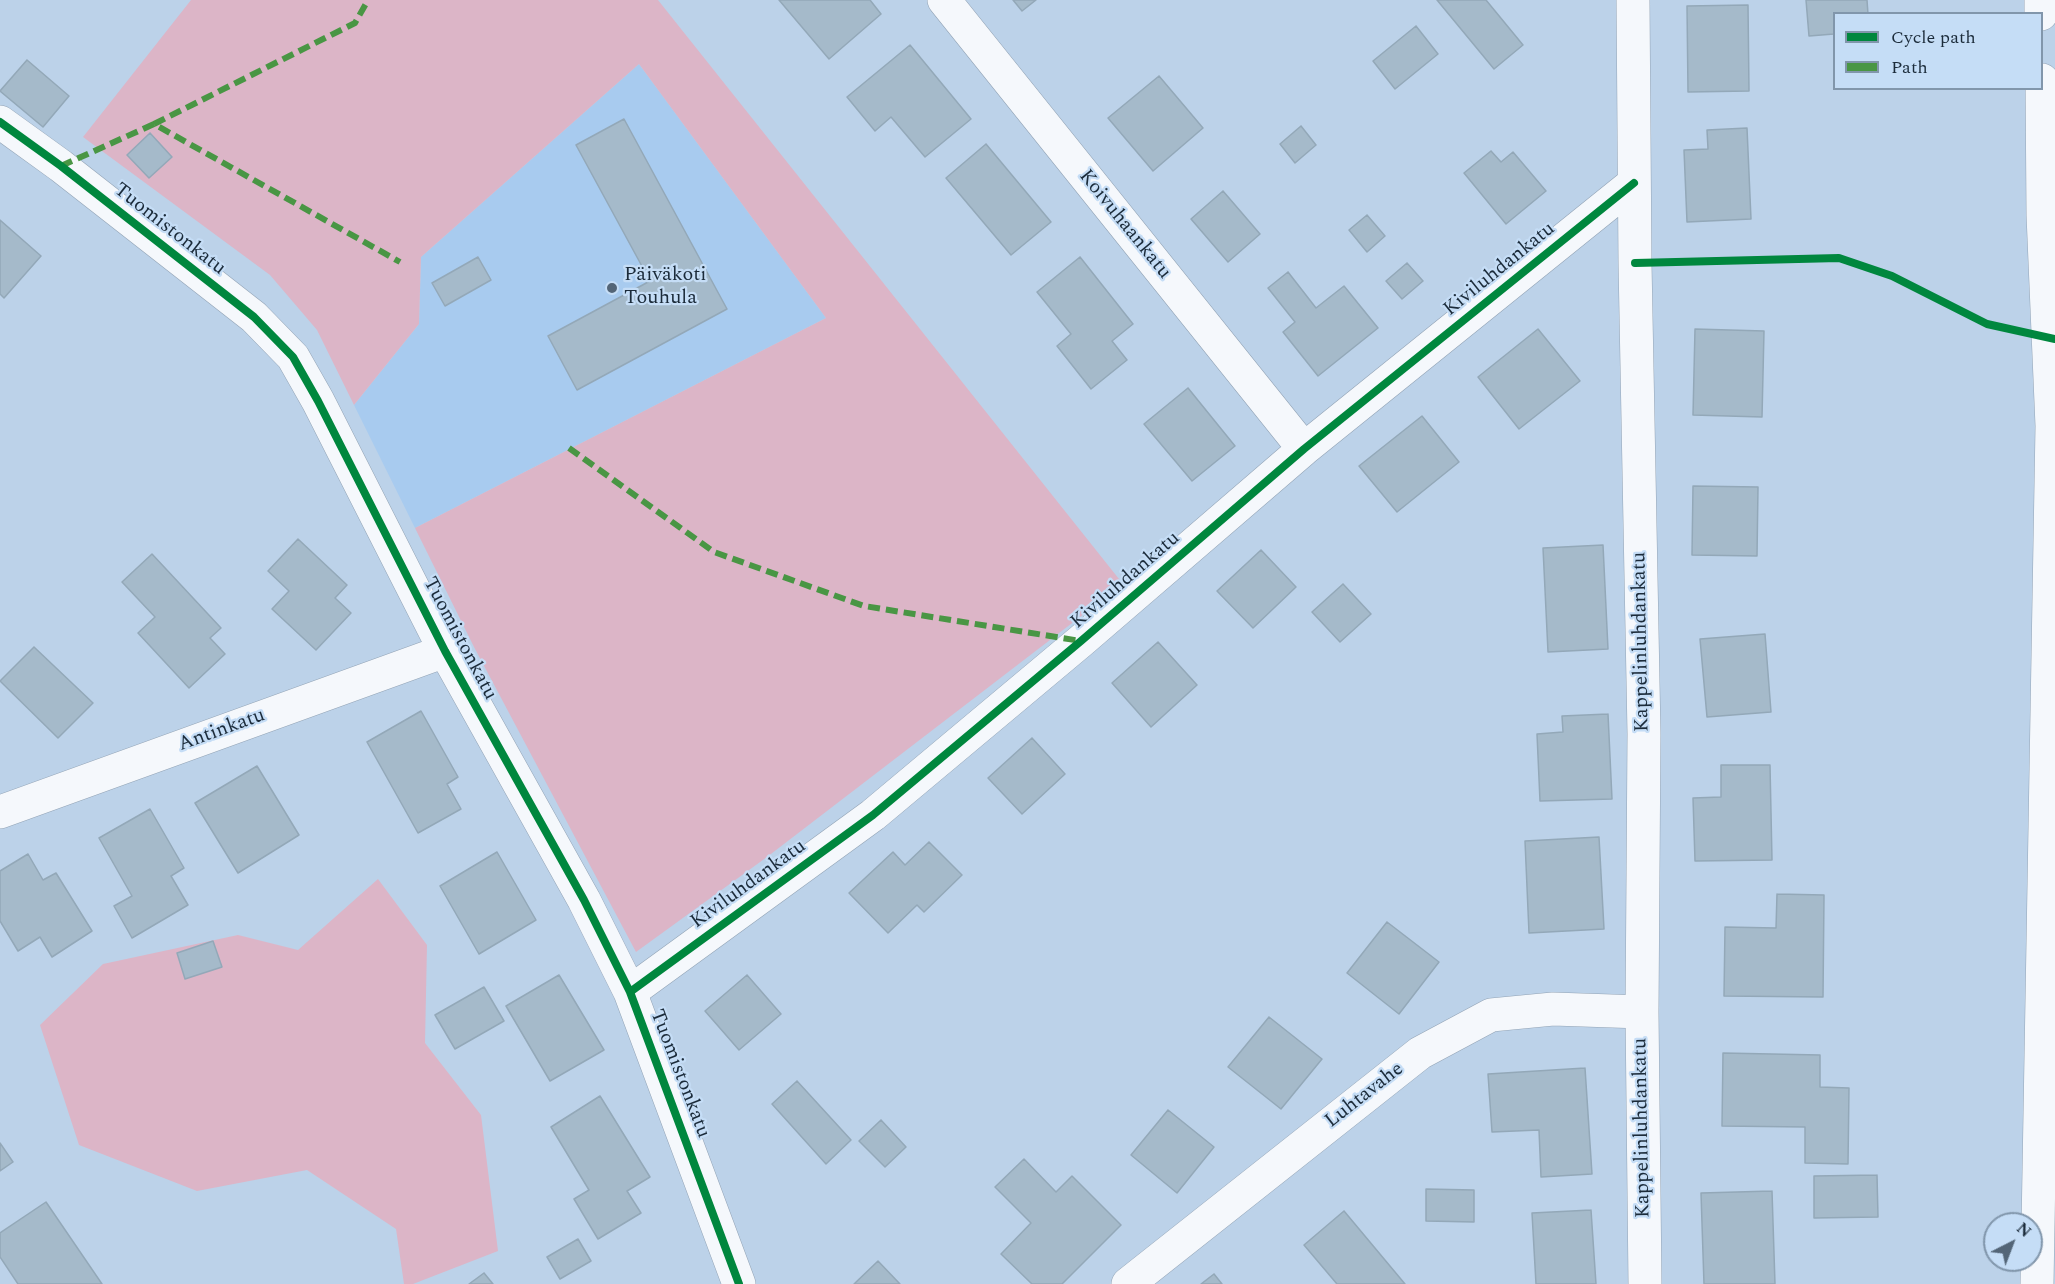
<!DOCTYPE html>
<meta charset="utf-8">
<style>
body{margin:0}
#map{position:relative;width:2055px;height:1284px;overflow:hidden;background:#bcd2e9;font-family:Spectral,serif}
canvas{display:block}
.legend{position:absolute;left:1833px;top:12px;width:210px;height:78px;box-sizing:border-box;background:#c5ddf6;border:2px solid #8196ab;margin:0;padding:8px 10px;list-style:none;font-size:18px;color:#1b2b3a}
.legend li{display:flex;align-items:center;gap:12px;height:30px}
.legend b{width:30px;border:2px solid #8196ab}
.north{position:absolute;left:1983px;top:1212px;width:60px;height:60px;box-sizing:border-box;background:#c5ddf6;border:2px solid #8196ab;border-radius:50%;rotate:42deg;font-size:16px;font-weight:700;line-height:24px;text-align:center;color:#1b2b3a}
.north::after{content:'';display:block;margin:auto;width:21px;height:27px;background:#536577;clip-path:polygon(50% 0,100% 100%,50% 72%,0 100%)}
</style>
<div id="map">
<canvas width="2055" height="1284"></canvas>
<ul class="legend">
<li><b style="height:8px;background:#00873e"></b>Cycle path</li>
<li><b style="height:8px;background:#499644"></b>Path</li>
</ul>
<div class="north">N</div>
</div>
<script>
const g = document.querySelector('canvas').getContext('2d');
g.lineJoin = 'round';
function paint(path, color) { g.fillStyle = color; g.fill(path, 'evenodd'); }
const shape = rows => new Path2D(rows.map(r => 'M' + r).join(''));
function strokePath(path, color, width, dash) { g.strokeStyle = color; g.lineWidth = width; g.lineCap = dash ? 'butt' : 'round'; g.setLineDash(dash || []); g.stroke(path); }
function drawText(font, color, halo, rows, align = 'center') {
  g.font = font + ' Spectral,serif'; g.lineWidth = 4.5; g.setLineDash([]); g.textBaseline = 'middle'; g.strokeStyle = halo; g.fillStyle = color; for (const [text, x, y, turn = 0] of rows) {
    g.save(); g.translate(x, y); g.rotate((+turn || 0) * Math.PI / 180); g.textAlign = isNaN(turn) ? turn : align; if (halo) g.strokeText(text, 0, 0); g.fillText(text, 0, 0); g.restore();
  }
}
paint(shape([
 [639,64,826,318,415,528,354,405,419,324,421,257]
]), '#a8cbef');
paint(shape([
 [191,0,658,0,1123,584,767,857,636,952,474,647,415,528,826,318,639,64,421,257,419,324,354,405,317,330,270,275,83,137],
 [378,879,427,945,425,1043,481,1115,498,1251,413,1284,404,1284,396,1229,307,1170,197,1191,79,1145,40,1025,103,964,238,935,298,950]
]), '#dcb5c7');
const building = shape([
 [779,0,870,0,881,14,829,59,779,0],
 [1013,0,1036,0,1022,11,1013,0],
 [1437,0,1486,0,1523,45,1494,69,1437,0],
 [1806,0,1867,0,1868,14,1834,14,1834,34,1809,36,1806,0],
 [1748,5,1749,91,1688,92,1687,6,1748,5],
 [1416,26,1438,54,1395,89,1373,61,1416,26],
 [910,45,971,119,925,157,891,117,875,131,847,97,910,45],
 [27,60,69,96,43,127,0,91,27,60],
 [1159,76,1203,128,1153,171,1108,118,1159,76],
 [624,119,727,309,577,390,548,336,650,281,576,145,624,119],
 [1301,126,1316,145,1295,163,1280,144,1301,126],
 [1747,128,1751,219,1687,222,1684,150,1708,149,1707,130,1747,128],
 [150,133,172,157,149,178,127,155,150,133],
 [986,144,1051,222,1011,255,946,178,986,144],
 [1491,151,1501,162,1513,152,1546,191,1506,224,1464,173,1491,151],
 [1223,191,1260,234,1228,262,1191,219,1223,191],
 [1367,215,1385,236,1367,252,1349,230,1367,215],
 [0,220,41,256,4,298,0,294,0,220],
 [478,257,491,280,445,306,432,283,478,257],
 [1080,257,1133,324,1112,341,1127,360,1091,389,1057,346,1071,334,1037,292,1080,257],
 [1407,263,1423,281,1402,299,1386,281,1407,263],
 [1288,272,1316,308,1344,286,1378,328,1318,376,1283,332,1295,322,1268,288,1288,272],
 [1538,329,1580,381,1519,429,1478,377,1538,329],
 [1695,329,1764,331,1762,417,1693,415,1695,329],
 [1188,388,1235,446,1192,481,1144,424,1188,388],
 [1422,416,1459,462,1397,512,1359,466,1422,416],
 [1693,486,1758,487,1757,556,1692,555,1693,486],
 [298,539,347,585,335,598,351,613,316,650,272,609,289,591,268,571,298,539],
 [1603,545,1608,649,1548,652,1543,548,1603,545],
 [1261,550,1296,587,1253,628,1217,591,1261,550],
 [152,554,221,628,210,638,225,654,189,688,138,633,155,617,122,582,152,554],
 [1343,584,1371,614,1340,642,1312,612,1343,584],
 [1765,634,1771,712,1707,717,1700,639,1765,634],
 [1158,642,1197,685,1151,727,1112,683,1158,642],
 [34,647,93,703,58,738,0,681,34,647],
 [421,711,458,777,447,784,461,809,418,833,367,742,421,711],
 [1608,714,1612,799,1540,801,1537,734,1563,732,1562,716,1608,714],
 [1032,738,1065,774,1022,814,988,778,1032,738],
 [1721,765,1770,765,1772,860,1695,861,1693,798,1721,797,1721,765],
 [257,766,299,835,238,873,195,803,257,766],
 [150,809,184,868,171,876,188,905,132,938,114,906,132,896,99,838,150,809],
 [1599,837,1604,929,1529,933,1525,841,1599,837],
 [929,842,962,875,924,912,917,905,888,933,849,893,893,852,905,865,929,842],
 [497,852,536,920,479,954,440,886,497,852],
 [28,854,43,880,56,873,92,931,52,957,40,937,18,951,0,921,0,871,28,854],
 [1777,894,1824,895,1823,997,1724,996,1725,927,1776,928,1777,894],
 [1387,922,1439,962,1399,1014,1347,973,1387,922],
 [213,941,222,967,185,979,177,953,213,941],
 [559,975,604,1050,550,1081,506,1006,559,975],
 [747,975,781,1014,739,1050,705,1011,747,975],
 [484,987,504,1021,455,1049,435,1015,484,987],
 [1269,1017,1322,1059,1281,1109,1228,1067,1269,1017],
 [1723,1053,1820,1055,1820,1087,1849,1088,1848,1164,1805,1163,1805,1127,1722,1126,1723,1053],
 [1585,1068,1592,1174,1541,1177,1539,1130,1492,1132,1488,1074,1585,1068],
 [797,1081,851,1140,826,1164,772,1104,797,1081],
 [600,1096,650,1177,627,1191,641,1213,598,1239,574,1199,589,1190,551,1127,600,1096],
 [1168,1110,1214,1147,1177,1193,1131,1155,1168,1110],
 [881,1120,906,1147,885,1167,859,1141,881,1120],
 [0,1143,13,1162,0,1171,0,1143],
 [1024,1159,1056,1192,1072,1176,1121,1225,1062,1284,1032,1284,1001,1254,1031,1223,995,1187,1024,1159],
 [1877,1175,1878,1217,1814,1218,1814,1176,1877,1175],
 [1426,1189,1474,1190,1474,1222,1426,1221,1426,1189],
 [1772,1191,1775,1284,1704,1284,1701,1193,1772,1191],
 [46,1202,102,1284,18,1284,0,1257,0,1233,46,1202],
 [1591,1210,1596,1284,1536,1284,1532,1213,1591,1210],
 [1344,1211,1405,1284,1337,1284,1304,1245,1344,1211],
 [578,1239,591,1261,560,1279,547,1257,578,1239],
 [878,1261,900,1284,854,1284,878,1261],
 [484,1273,493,1284,469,1284,484,1273],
 [1214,1274,1222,1284,1201,1284,1214,1274]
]);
paint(building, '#a5baca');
strokePath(building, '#93a8b8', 1.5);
const minor = shape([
 [944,0,1304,449],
 [1633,0,1635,263,1644,734,1642,1012,1645,1284],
 [0,122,61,166,254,317,293,357,318,401,445,651,584,900,630,992,739,1284],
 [0,812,445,651],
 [630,992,873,815,1081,641,1304,449,1634,183],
 [1128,1284,1420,1053,1491,1015,1553,1009,1642,1012]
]);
const secondary = shape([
 [2041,0,2041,14],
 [2037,1284,2052,426,2043,215,2042,80]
]);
strokePath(minor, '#92a3b5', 34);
strokePath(secondary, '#92a3b5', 34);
strokePath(minor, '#f5f8fc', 33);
strokePath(secondary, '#f5f8fc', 33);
strokePath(shape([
 [154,124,355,23,368,0],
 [61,166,154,124,400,262],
 [569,448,714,552,864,606,1081,641]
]), '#499644', 6, [12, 6]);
strokePath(shape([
 [0,122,61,166,254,317,293,357,318,401,445,651,584,900,630,992,739,1284],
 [1635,263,1839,258,1892,276,1987,324,2055,339],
 [630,992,873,815,1081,641,1304,449,1634,183]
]), '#00873e', 8);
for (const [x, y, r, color] of [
 [612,288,6,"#536577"]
]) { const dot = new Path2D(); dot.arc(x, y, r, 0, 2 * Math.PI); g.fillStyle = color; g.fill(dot); strokePath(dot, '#c5ddf6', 2); }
drawText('20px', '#1b2b3a', '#c5ddf6', [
 ["Koivuhaankatu",1124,225,51],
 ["Tuomistonkatu",169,230,38],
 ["Kiviluhdankatu",1500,270,-39],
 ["Kiviluhdankatu",1126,581,-41],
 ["Tuomistonkatu",459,639,62],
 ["Kappelinluhdankatu",1642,642,-91],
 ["Antinkatu",222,731,-20],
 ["Kiviluhdankatu",749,885,-36],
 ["Tuomistonkatu",679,1074,69],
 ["Luhtavahe",1365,1096,-38],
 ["Kappelinluhdankatu",1643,1128,-91]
]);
drawText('20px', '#1b2b3a', '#c5ddf6', [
 ["Päiväkoti",624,276],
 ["Touhula",624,299]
], 'left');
</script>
